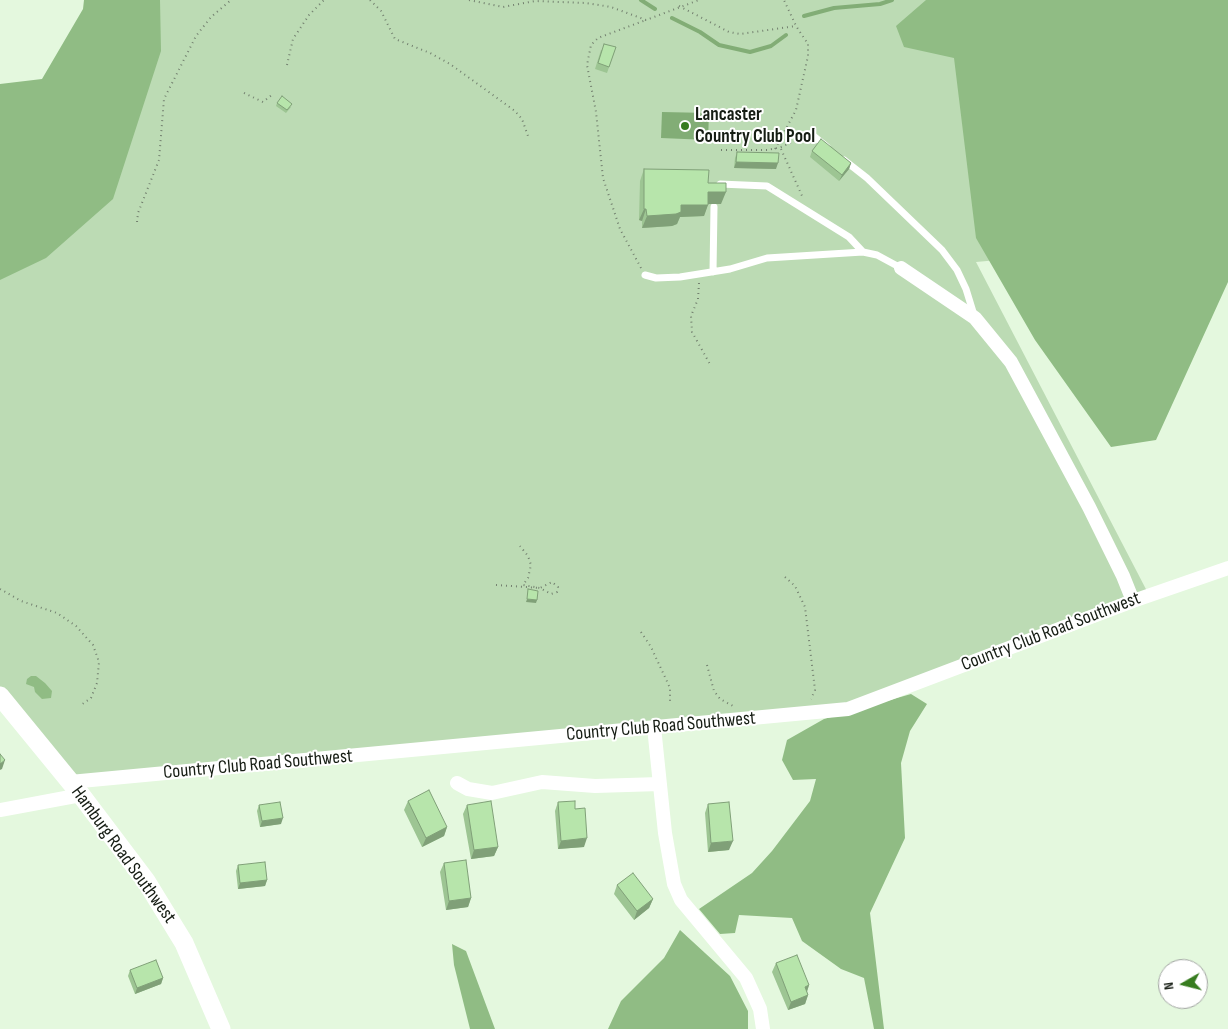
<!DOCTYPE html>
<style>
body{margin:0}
#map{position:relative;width:1228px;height:1029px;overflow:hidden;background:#e4f8de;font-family:"Sofia Sans Condensed",sans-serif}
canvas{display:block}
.north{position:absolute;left:1158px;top:959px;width:50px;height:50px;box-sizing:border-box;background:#fff;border:1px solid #a1a4a1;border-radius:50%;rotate:262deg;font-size:14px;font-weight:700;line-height:20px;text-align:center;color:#151c13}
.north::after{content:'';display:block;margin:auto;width:18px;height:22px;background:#377c1f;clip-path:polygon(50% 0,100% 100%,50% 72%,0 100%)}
</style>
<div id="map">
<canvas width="1228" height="1029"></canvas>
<div class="north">N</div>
</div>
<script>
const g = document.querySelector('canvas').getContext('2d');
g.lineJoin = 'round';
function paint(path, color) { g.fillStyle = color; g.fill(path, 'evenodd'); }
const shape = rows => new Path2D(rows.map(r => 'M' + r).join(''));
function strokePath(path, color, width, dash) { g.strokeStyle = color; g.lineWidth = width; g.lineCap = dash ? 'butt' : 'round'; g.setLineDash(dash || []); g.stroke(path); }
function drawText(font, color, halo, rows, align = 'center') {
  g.font = font + ' "Sofia Sans Condensed",sans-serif'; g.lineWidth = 4; g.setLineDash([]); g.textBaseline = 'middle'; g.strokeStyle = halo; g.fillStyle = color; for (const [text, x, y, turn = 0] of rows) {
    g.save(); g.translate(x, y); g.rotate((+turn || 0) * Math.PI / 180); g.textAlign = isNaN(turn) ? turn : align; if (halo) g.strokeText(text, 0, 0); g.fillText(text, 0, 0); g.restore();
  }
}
paint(shape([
 [117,0,971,0,998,260,976,262,1149,595,848,709,70,782,0,696,0,195]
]), '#bcdbb4');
paint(shape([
 [84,0,160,0,161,51,113,199,46,258,0,280,0,84,42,79,83,9],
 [926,0,1228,0,1228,282,1156,440,1111,447,1035,340,976,238,954,58,904,47,896,26],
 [31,676,36,676,45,683,52,691,51,698,42,699,35,692,34,687,26,684,27,679],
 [911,694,927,704,910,731,901,763,905,838,870,913,884,1029,874,1029,864,978,841,969,802,941,792,918,739,915,735,933,720,934,699,909,752,873,772,851,810,801,816,779,793,780,782,760,787,740,824,719],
 [680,930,730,976,748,1011,748,1029,608,1029,621,1001,664,958],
 [452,944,466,951,495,1029,470,1029,454,965]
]), '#90bc84');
paint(shape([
 [662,112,709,113,708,140,661,138]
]), '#82ad76');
strokePath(shape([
 [641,0,655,9],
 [804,16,834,8,880,4,892,0],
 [672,18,700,32,719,45,750,52,771,46,786,35]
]), '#82ad76', 4);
strokePath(shape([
 [370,0,381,11,395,39,430,53,450,64,515,111,522,119,529,139],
 [469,0,503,7,535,1,586,3,611,7,646,20,699,0],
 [679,6,729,32,740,34,796,26],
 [287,65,293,39,309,15,324,0],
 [244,93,263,102,273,94],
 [775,149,796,110,808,56,808,44,796,26,784,0],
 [781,149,803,198],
 [721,150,767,150,781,147,802,138],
 [137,222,138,213,159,160,164,99,196,36,211,17,231,0],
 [641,268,620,229,603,178,596,112,587,65,591,45,598,38,646,20],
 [699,283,698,299,691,316,692,332,711,366],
 [785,577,795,586,805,607,815,690,811,699],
 [496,585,540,588,552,582,558,587,557,592,551,594,540,588,523,585,528,578,531,565,528,556,520,546],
 [0,589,21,601,57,613,76,626,93,645,99,662,97,683,91,698,81,705],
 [641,632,651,647,670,688,670,701],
 [707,665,714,691,720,699,733,706]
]), '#73806f', 2, [1, 4]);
strokePath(shape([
 [811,134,827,147],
 [844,160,867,178,942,250,957,270,966,289,974,315],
 [718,187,720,184,767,186,849,237,863,252],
 [713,272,714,207],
 [645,275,656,278,680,277,730,269,767,258,863,252,877,255,901,268]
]), '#fff', 7);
strokePath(shape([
 [901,268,975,318,1011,362,1089,507,1123,576,1133,601],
 [654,727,665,833,674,884,681,900,746,978,760,1009,763,1029],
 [70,782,848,709,1133,601,1228,568],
 [457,783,468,789,492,793,542,782,595,786,660,784],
 [0,810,81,795]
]), '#fff', 14);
strokePath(shape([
 [0,696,81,795,146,881,184,943,221,1029]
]), '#fff', 19);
paint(shape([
 [616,47,607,73,595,69,601,50],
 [277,103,291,107,286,113,276,106],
 [812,151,851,163,849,169,839,181,810,157],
 [737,152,776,169,734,168,735,158],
 [644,169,708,183,721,204,708,204,704,216,680,217,677,224,672,226,642,228,642,221,639,220,640,181],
 [408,801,447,827,444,836,422,847,404,810],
 [558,802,575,809,584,847,558,849,555,811],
 [708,804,729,850,708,852,705,813],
 [259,805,281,824,260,827,257,811],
 [467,805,498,847,494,856,471,859,463,814],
 [444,863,471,898,468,907,446,910,440,872],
 [238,865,267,880,265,886,238,889,236,871],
 [617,885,653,899,649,908,634,920,614,894],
 [776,963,809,985,807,992,808,995,805,1004,788,1010,772,972],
 [130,970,163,978,161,984,135,994,128,976]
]), '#9dc593');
paint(shape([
 [736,162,778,163,776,169,734,168],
 [851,163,849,169,839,181,842,175],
 [708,192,726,192,721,204,704,204],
 [681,205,708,205,704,216,680,217,677,224,672,226,642,228,647,216],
 [644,209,646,209,642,221,639,220],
 [527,599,537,600,536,603,526,602],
 [5,760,2,769,0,770,0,764],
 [283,818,281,824,260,827,262,821],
 [447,827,444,836,422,847,426,838],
 [587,838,584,847,558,849,561,841],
 [733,841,729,850,708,852,711,843],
 [498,847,494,856,471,859,474,850],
 [267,880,265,886,238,889,240,883],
 [471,898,468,907,446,910,449,901],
 [653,899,649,908,634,920,637,911],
 [163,978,161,984,135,994,137,988],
 [809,985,806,994,805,987],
 [808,995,805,1004,788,1010,791,1002]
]), '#80a078');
const building = shape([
 [604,44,616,47,609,67,598,63,604,44],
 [282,96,292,104,287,110,277,103,282,96],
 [821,139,851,163,842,175,812,151,821,139],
 [737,152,779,153,778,163,736,162,737,152],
 [644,169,709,170,708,183,726,183,726,192,708,192,708,205,681,205,681,212,676,214,647,216,646,209,644,209,644,169],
 [528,589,538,591,537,600,527,599,528,589],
 [0,754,5,760,0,764,0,754],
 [429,790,447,827,426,838,408,801,429,790],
 [491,801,498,847,474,850,467,805,491,801],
 [575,801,575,809,585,808,587,838,561,841,558,802,575,801],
 [280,802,283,818,262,821,259,805,280,802],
 [729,802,733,841,711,843,708,804,729,802],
 [466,860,471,898,449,901,444,863,466,860],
 [265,862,267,880,240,883,238,865,265,862],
 [633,873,653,899,637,911,617,885,633,873],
 [797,955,809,985,805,987,808,995,791,1002,776,963,797,955],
 [156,960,163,978,137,988,130,970,156,960]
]);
paint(building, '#b7e5ab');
strokePath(building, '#80a078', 1);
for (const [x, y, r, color] of [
 [685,126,5,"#377c1f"]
]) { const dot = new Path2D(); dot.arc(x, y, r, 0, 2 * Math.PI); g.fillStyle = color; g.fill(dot); strokePath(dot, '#fff', 2); }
drawText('bold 19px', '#151c13', '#fff', [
 ["Lancaster",695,115],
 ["Country Club Pool",695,137]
], 'left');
drawText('19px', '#151c13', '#fff', [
 ["Country Club Road Southwest",1051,632,-21],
 ["Country Club Road Southwest",661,727,-5],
 ["Country Club Road Southwest",258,765,-5],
 ["Hamburg Road Southwest",123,855,54]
]);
</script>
